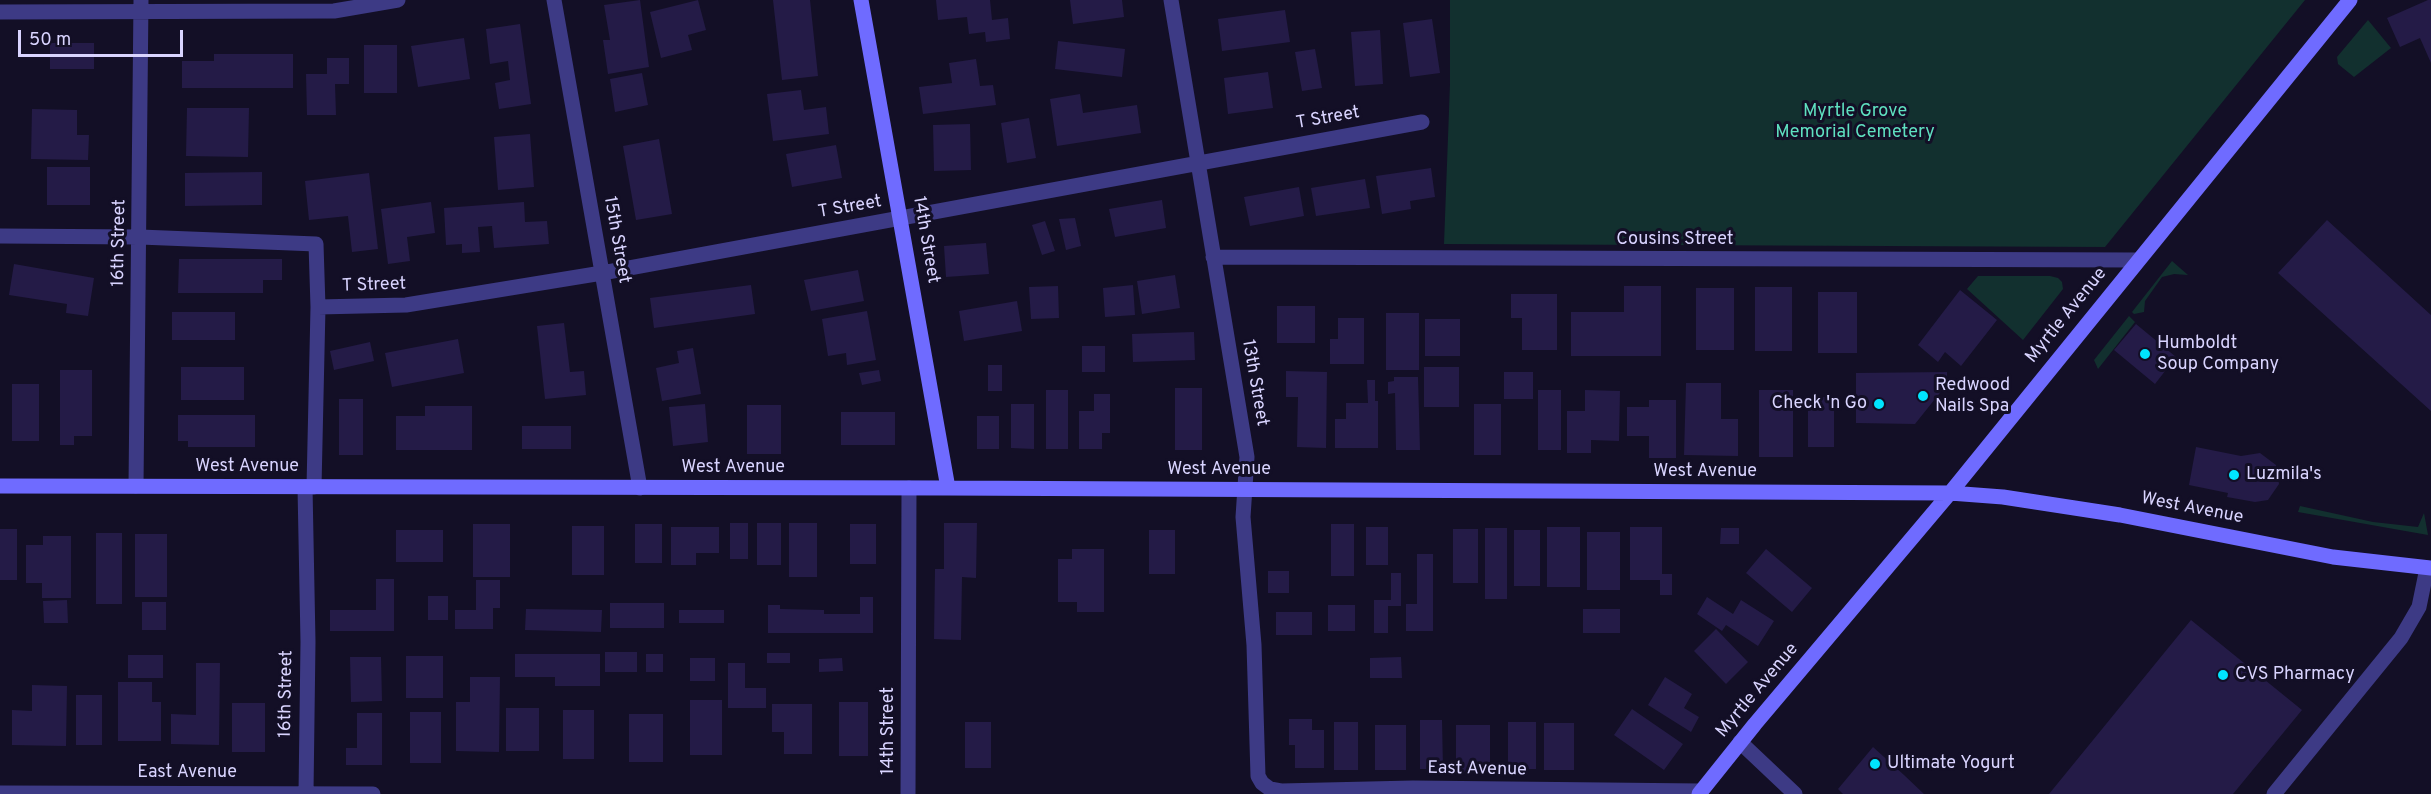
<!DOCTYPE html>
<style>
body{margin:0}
#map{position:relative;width:2431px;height:794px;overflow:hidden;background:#130f26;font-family:Overpass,sans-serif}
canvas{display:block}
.scale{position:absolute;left:18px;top:30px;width:165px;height:27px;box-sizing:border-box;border:3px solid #d9d4ff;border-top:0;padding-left:8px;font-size:18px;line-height:21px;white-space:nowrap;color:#d9d4ff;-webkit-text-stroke:4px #130f26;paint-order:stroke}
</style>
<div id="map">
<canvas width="2431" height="794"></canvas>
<div class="scale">50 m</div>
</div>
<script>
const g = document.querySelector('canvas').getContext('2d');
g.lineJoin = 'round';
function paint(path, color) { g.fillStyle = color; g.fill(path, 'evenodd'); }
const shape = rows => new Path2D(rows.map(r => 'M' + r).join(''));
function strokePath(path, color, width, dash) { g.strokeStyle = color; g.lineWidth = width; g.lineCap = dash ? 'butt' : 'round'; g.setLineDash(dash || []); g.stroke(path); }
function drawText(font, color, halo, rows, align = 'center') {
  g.font = font + ' Overpass,sans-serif'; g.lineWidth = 6; g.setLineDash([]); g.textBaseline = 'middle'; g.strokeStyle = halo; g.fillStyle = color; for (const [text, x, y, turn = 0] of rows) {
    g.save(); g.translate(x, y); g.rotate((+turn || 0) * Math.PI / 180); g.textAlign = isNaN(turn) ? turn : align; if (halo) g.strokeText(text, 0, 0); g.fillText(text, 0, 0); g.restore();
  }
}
paint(shape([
 [1450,0,2305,0,2105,247,1444,244,1450,84],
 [2368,20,2391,48,2354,77,2338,64,2337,57],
 [2172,261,2188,275,2174,274,2162,277,2145,301,2144,312,2134,314,2132,312],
 [1978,276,2050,276,2058,278,2062,282,2063,289,2023,340,1967,289],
 [2129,316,2135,322,2098,369,2094,360],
 [2300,506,2373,522,2418,527,2424,513,2428,535,2298,512]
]), '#12302f');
paint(shape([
 [640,0,649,67,608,74,603,40,610,40,604,5],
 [698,0,706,30,688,35,692,50,661,58,650,12],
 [773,0,810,0,818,76,782,80],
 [936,0,990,0,992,20,1008,18,1010,39,986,42,985,32,969,34,967,17,938,20],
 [1070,0,1122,0,1124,17,1073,24],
 [2428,0,2431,0,2431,63,2420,38,2400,47,2387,18],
 [1285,10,1290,42,1222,51,1218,19],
 [1432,19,1440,73,1410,77,1403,23],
 [520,24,531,104,499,109,495,83,510,80,508,61,490,64,486,29],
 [1380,30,1383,84,1355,86,1351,32],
 [464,38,470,79,418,87,411,46],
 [1058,41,1125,49,1122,77,1055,69],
 [50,43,94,43,94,69,50,69],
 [364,45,397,45,397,93,364,93],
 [1315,49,1322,88,1302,91,1295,52],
 [214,54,293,54,293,88,182,88,182,61,214,61],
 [327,58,349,58,349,84,335,84,336,115,307,115,306,74,327,74],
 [976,59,980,86,993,85,996,105,923,114,919,87,952,83,949,63],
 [1268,72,1273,108,1228,114,1224,78],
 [642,73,648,105,615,112,610,79],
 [801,90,804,110,826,107,829,134,773,141,767,94],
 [1080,94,1083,113,1137,105,1141,133,1057,146,1050,99],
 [187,108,249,108,248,157,186,156],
 [32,109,77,110,77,135,89,135,88,160,31,159],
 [1029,118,1036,158,1007,163,1001,123],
 [970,124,971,170,934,171,933,125],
 [530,134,534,187,498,190,494,137],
 [659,139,672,214,636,220,623,146],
 [836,145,842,178,792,187,786,154],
 [47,167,90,167,90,205,47,205],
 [1431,168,1435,197,1410,201,1411,209,1382,214,1376,176],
 [262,172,262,205,185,206,185,173],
 [369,173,378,249,352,252,348,216,309,220,305,181],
 [1365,179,1370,208,1316,216,1311,188],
 [1299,187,1304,216,1250,226,1244,197],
 [1162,200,1166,228,1115,237,1109,209],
 [431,202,435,233,407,237,410,261,388,264,381,209],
 [524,202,525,222,547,221,549,244,494,248,492,226,478,227,480,252,462,253,462,244,446,245,444,208],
 [1075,218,1081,246,1066,250,1059,219],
 [2327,220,2431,315,2431,411,2278,273],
 [1045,221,1055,251,1042,255,1032,225],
 [986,243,989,274,946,277,944,246],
 [179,259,282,259,282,280,263,280,263,293,178,293],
 [14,264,94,278,88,316,66,313,67,304,9,295],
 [858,270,864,301,811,311,804,280],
 [1175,275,1180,308,1142,314,1137,281],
 [751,285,755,314,654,328,650,298],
 [1133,285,1135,315,1105,317,1103,288],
 [1058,286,1059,318,1031,319,1029,287],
 [1624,286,1661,286,1661,356,1571,356,1571,312,1624,312],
 [1755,287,1792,287,1792,351,1755,351],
 [1696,288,1734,288,1734,350,1696,350],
 [1960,290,1997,320,1961,366,1945,352,1938,362,1918,345],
 [1818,292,1857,292,1857,353,1818,353],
 [1511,294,1557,294,1557,350,1522,350,1522,318,1511,318],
 [1017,301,1022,331,964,341,959,311],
 [1277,306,1315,306,1315,343,1277,343],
 [867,311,876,360,847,365,846,353,828,356,822,319],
 [172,312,235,312,235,340,172,340],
 [1386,313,1419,313,1419,370,1386,370],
 [1338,318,1364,318,1364,364,1330,364,1330,339,1338,339],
 [1425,319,1460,319,1460,356,1425,356],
 [564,323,570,372,584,371,586,395,545,399,537,326],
 [2136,324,2176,357,2155,384,2114,350],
 [1194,332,1195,360,1133,362,1132,334],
 [458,339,464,373,392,387,385,353],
 [370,342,374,361,334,370,330,351],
 [1082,346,1105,346,1105,372,1082,372],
 [693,348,701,394,662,401,656,368,679,363,677,351],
 [988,365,1002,365,1002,391,988,391],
 [181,367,244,367,244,400,181,400],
 [1424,367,1459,367,1459,407,1424,407],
 [60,370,92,370,92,436,74,436,74,445,60,445],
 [879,370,881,381,862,385,859,373],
 [1286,371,1327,372,1326,448,1297,447,1298,397,1286,397],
 [1504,372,1533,372,1533,399,1504,399],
 [1947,372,1947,384,1915,424,1856,423,1856,373],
 [1394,377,1418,377,1420,450,1396,450,1395,393,1388,394,1388,382,1394,381],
 [1367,380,1375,380,1375,401,1378,401,1378,448,1335,448,1335,419,1346,419,1346,403,1368,403],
 [1686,383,1721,383,1721,419,1738,419,1738,456,1684,455],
 [12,384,39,384,39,441,12,441],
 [1175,388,1202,388,1202,450,1175,450],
 [1046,390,1068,390,1068,449,1046,449],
 [1538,390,1561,390,1561,450,1538,450],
 [1585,390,1620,391,1619,441,1591,440,1591,453,1567,453,1567,411,1585,411],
 [1759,390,1793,390,1793,457,1759,457],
 [1094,394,1110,394,1110,433,1102,433,1102,449,1079,449,1079,411,1094,411],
 [1808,397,1834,397,1834,447,1808,447],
 [339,399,363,399,363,455,339,455],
 [1649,400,1676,400,1676,458,1649,458,1649,436,1627,436,1627,407,1649,407],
 [705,404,708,442,673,446,669,407],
 [1011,404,1034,404,1034,449,1011,448],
 [1474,404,1501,404,1501,455,1474,455],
 [747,405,781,405,781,454,747,454],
 [425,406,472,406,472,450,396,450,396,416,425,416],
 [841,412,895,412,895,445,841,445],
 [178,415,255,415,255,447,188,447,188,441,178,441],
 [977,416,999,416,999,449,977,449],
 [522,426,571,426,571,449,522,449],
 [2196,447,2241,456,2260,453,2276,465,2279,484,2268,500,2255,502,2227,497,2228,493,2189,485],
 [730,523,748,523,748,559,730,559],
 [757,523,781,523,781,565,757,565],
 [789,523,817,523,817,577,789,577],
 [944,523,977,523,976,578,962,577,961,640,934,639,935,569,944,569],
 [473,524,510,524,510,577,473,577],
 [635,524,662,524,662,563,635,563],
 [850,524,876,524,876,564,850,564],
 [1331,524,1354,524,1354,576,1331,576],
 [572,526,604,526,604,575,572,575],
 [671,527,719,527,719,553,696,553,696,565,671,565],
 [1366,527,1388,527,1388,565,1366,565],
 [1547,527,1580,527,1580,587,1547,587],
 [1630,527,1662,527,1662,574,1672,574,1672,595,1660,595,1660,580,1630,580],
 [1485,528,1507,528,1507,599,1485,599],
 [1721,528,1739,528,1739,544,1720,544],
 [0,529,17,529,17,580,0,580],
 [1453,529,1478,529,1478,583,1453,583],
 [396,530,443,530,443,562,396,562],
 [1149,530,1175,530,1175,574,1149,574],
 [1514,530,1540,530,1540,586,1514,586],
 [1587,532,1620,532,1620,590,1587,590],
 [96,533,122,533,122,604,96,604],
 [135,534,167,534,167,597,135,597],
 [43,536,71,536,71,598,42,598,42,583,26,583,26,545,43,545],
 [1072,549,1104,549,1104,612,1077,612,1077,602,1058,602,1058,559,1072,559],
 [1766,549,1812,588,1792,612,1746,573],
 [1417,554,1433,554,1433,631,1406,631,1406,604,1417,604],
 [1268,571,1289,571,1289,593,1268,593],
 [1391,573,1401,573,1401,606,1388,606,1388,633,1374,633,1374,600,1391,600],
 [376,579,394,579,394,631,330,631,330,610,376,610],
 [476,580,500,580,500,608,493,608,493,629,455,629,455,610,476,610],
 [428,596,448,596,448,620,428,620],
 [860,597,873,597,873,633,768,633,768,605,780,605,780,609,824,610,824,614,860,614],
 [1707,597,1733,614,1741,600,1774,621,1758,646,1726,625,1722,631,1697,614],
 [67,600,68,623,44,623,43,601],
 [142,602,166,602,166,630,142,630],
 [610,603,664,603,664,628,610,628],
 [1328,605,1355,605,1355,631,1328,631],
 [526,609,602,610,601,632,525,630],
 [1583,609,1620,609,1620,633,1583,633],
 [679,610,724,610,724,623,679,623],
 [1276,612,1312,612,1312,635,1276,635],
 [2191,620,2302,710,2233,794,2049,794],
 [1716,629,1748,662,1726,684,1694,651],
 [605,652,637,652,637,672,605,672],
 [767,653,790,653,790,663,767,663],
 [515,654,600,654,600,686,555,686,555,677,515,677],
 [646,654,663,654,663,672,646,672],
 [128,655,163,655,163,678,128,678],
 [406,656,443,656,443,698,406,698],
 [350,657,381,657,382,701,351,702],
 [1401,657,1402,678,1370,678,1370,658],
 [690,658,715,658,715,681,690,681],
 [842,658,843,671,819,672,819,659],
 [196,663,220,663,219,745,171,744,171,714,196,715],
 [728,663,745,663,745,688,766,688,766,708,728,708],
 [470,677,500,677,499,752,456,751,456,702,470,702],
 [1665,677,1692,694,1684,708,1699,717,1691,732,1648,705],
 [118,682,152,682,152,702,161,702,161,741,118,741],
 [32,685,67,686,66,746,12,745,12,710,32,711],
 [76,695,102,695,102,745,76,745],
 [690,700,722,700,722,755,690,755],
 [839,702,868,702,868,756,839,756],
 [232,703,265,703,265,752,232,752],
 [772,704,812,704,812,754,784,754,784,732,772,732],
 [506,708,539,708,539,751,506,751],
 [1632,709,1683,744,1664,770,1614,735],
 [563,710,594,710,594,759,563,759],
 [410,712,441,712,441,763,410,763],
 [357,713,382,713,382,765,346,765,346,748,357,748],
 [629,714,663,714,663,762,629,762],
 [1289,719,1312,719,1312,730,1324,730,1324,768,1295,768,1295,745,1289,745],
 [1420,720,1442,720,1443,769,1420,769],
 [965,722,991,722,991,768,965,768],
 [1334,722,1358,722,1358,770,1334,770],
 [1508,722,1536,722,1536,769,1508,769],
 [1544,723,1574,723,1574,770,1544,770],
 [1375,725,1406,725,1406,770,1375,770],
 [1456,725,1490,725,1490,772,1456,772],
 [1873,747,1904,775,1924,794,1843,794,1838,789]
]), '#241b47');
strokePath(shape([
 [554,0,640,488],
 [1171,0,1247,457,1243,517,1254,645,1258,776,1262,783,1270,789,1281,791,1413,788,1701,791],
 [0,12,334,11,398,0],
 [0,236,140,237,316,244,318,307,406,305,602,273,1422,122],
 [1213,257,2137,260],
 [136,486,141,0],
 [305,487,308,642,306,793],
 [314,487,318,307],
 [1740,742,1795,794],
 [0,793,373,794],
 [908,794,909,488],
 [2274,794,2401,638,2419,607,2427,568]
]), '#3d3a85', 15);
strokePath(shape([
 [861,0,948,488],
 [0,486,948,488,1950,493,2003,497,2120,515,2333,557,2431,568],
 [1699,794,1755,724,1950,493,2350,0]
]), '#6f6bff', 15);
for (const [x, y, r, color] of [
 [2145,354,6,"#00e5ff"],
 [1923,396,6,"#00e5ff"],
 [1879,404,6,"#00e5ff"],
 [2234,475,6,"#00e5ff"],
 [2223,675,6,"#00e5ff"],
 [1875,764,6,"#00e5ff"]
]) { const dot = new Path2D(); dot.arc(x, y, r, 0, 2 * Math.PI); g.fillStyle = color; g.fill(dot); strokePath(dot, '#130f26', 2); }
drawText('18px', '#5fe0c0', '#130f26', [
 ["Myrtle Grove",1855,112],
 ["Memorial Cemetery",1855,133]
]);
drawText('18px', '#d9d4ff', '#130f26', [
 ["T Street",1328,119,-10],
 ["T Street",850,208,-10],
 ["15th Street",616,240,80],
 ["14th Street",925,240,80],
 ["Cousins Street",1675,240],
 ["16th Street",120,243,-89],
 ["T Street",374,286,-2],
 ["Myrtle Avenue",2067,316,-51],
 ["13th Street",1254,383,80],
 ["West Avenue",247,467],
 ["West Avenue",733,468],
 ["West Avenue",1219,470],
 ["West Avenue",1705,472],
 ["West Avenue",2192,509,11],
 ["Myrtle Avenue",1758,691,-50],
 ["16th Street",287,694,-89],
 ["14th Street",889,731,-90],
 ["East Avenue",1477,770,1],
 ["East Avenue",187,773]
]);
drawText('18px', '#d9d4ff', '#130f26', [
 ["Humboldt",2157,344],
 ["Soup Company",2157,365],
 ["Redwood",1935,386],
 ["Nails Spa",1935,407],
 ["Check 'n Go",1867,404,"right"],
 ["Luzmila's",2246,475],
 ["CVS Pharmacy",2235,675],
 ["Ultimate Yogurt",1887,764]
], 'left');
</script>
